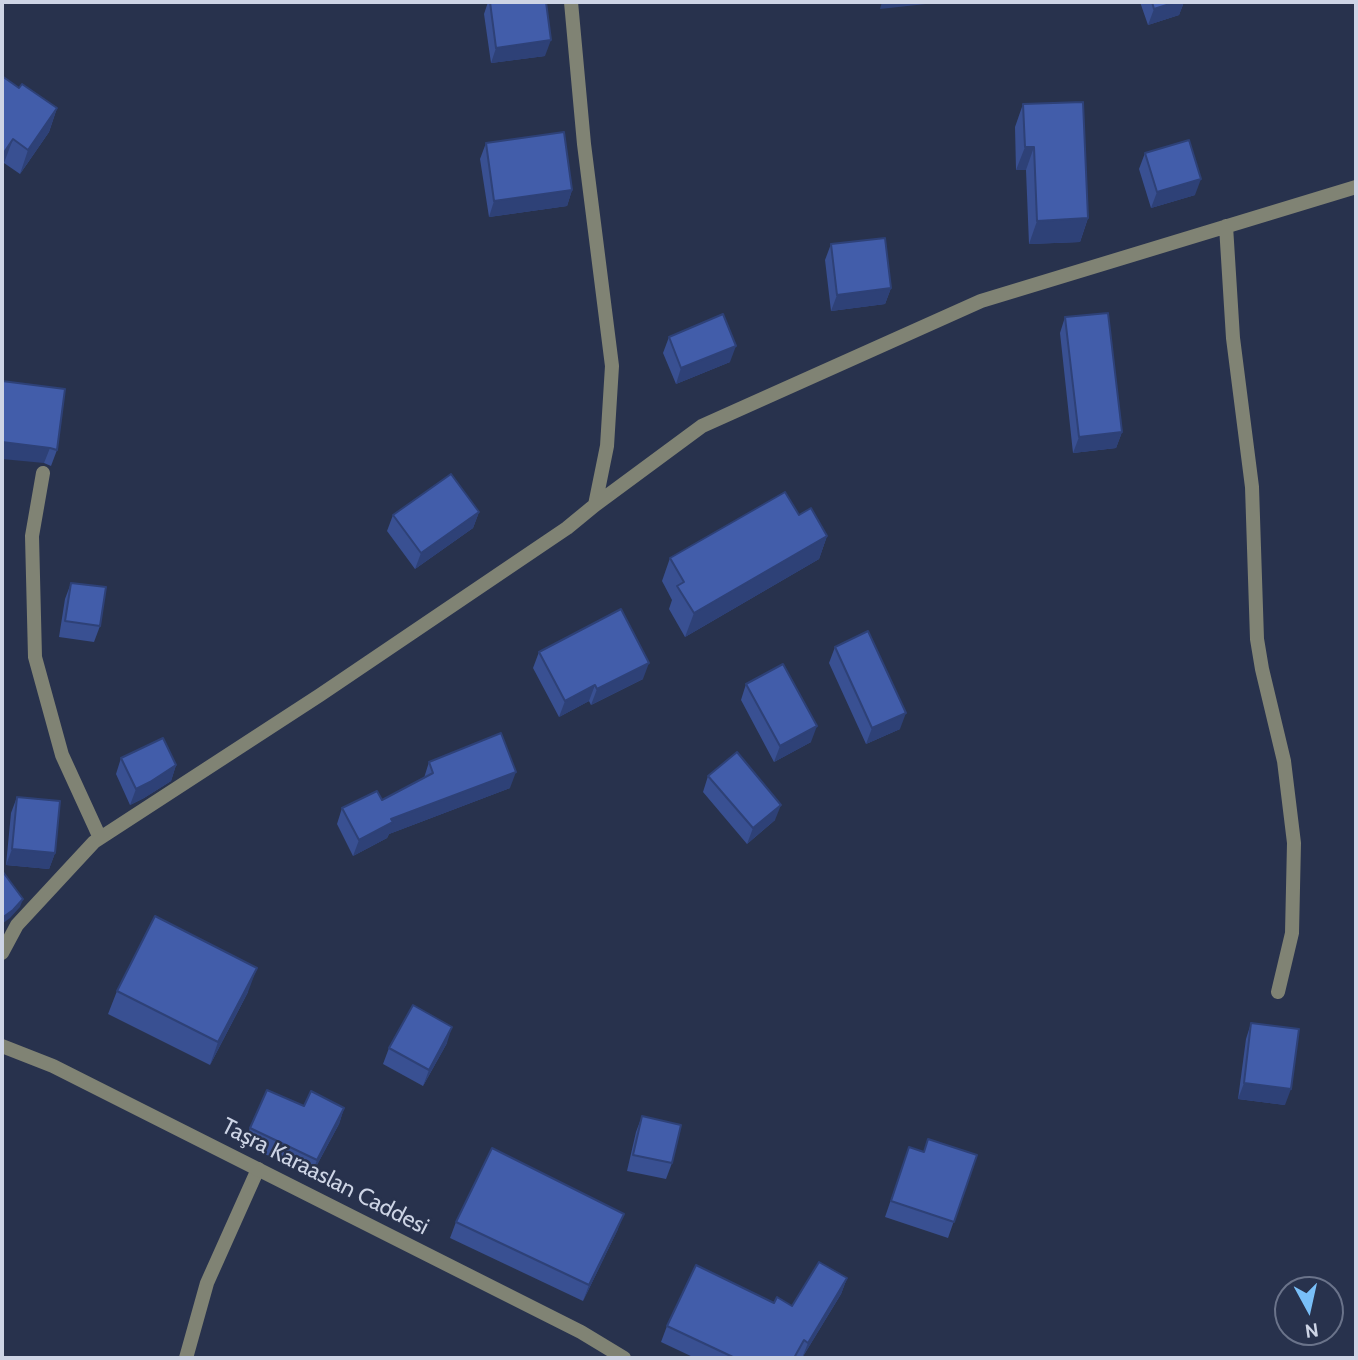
<!DOCTYPE html>
<meta charset="utf-8">
<style>
body{margin:0}
#map{position:relative;width:1358px;height:1360px;overflow:hidden;background:#28324d;font-family:Cabin,sans-serif}
canvas{display:block}
.frame{position:absolute;inset:0;border:4px solid #cdd4e5;pointer-events:none}
.north{position:absolute;left:1274px;top:1276px;width:70px;height:70px;box-sizing:border-box;background:#28324d;border:2px solid #6a738a;border-radius:50%;rotate:172deg;font-size:19px;font-weight:700;line-height:28px;text-align:center;color:#cdd4e5}
.north::after{content:'';display:block;margin:auto;width:24px;height:32px;background:#79bff8;clip-path:polygon(50% 0,100% 100%,50% 72%,0 100%)}
</style>
<div id="map">
<canvas width="1358" height="1360"></canvas>
<div class="frame"></div>
<div class="north">N</div>
</div>
<script>
const g = document.querySelector('canvas').getContext('2d');
g.lineJoin = 'round';
const shape = rows => new Path2D(rows.map(r => 'M' + r).join(''));
function strokePath(path, color, width, dash) { g.strokeStyle = color; g.lineWidth = width; g.lineCap = dash ? 'butt' : 'round'; g.setLineDash(dash || []); g.stroke(path); }
function paint(path, color) { g.fillStyle = color; g.fill(path, 'evenodd'); }
function drawText(font, color, halo, rows, align = 'center') {
  g.font = font + ' Cabin,sans-serif'; g.lineWidth = 5; g.setLineDash([]); g.textBaseline = 'middle'; g.strokeStyle = halo; g.fillStyle = color; for (const [text, x, y, turn = 0] of rows) {
    g.save(); g.translate(x, y); g.rotate((+turn || 0) * Math.PI / 180); g.textAlign = isNaN(turn) ? turn : align; if (halo) g.strokeText(text, 0, 0); g.fillText(text, 0, 0); g.restore();
  }
}
strokePath(shape([
 [1226,226,1233,338,1252,487,1257,639,1262,669,1284,761,1294,843,1292,933,1278,992],
 [43,473,32,536,35,657,62,755,100,838],
 [595,505,702,426,981,301,1356,187],
 [2,953,17,925,94,842,320,695,567,528,595,505,607,446,612,366,584,144,571,2],
 [186,1358,207,1283,258,1169]
]), '#808374', 14);
strokePath(shape([
 [2,1046,53,1066,581,1332,624,1358]
]), '#808374', 14);
paint(shape([
 [488,2,546,2,545,56,491,63,484,14],
 [1140,2,1184,2,1179,15,1148,25],
 [2,76,19,88,57,108,49,132,20,174,4,163,2,167],
 [1023,104,1088,218,1080,242,1029,244,1026,170,1016,170,1015,127],
 [486,143,572,190,567,206,489,217,480,159],
 [1145,153,1195,195,1151,208,1139,169],
 [831,244,891,288,885,304,831,311,825,260],
 [1065,317,1122,432,1116,448,1073,453,1060,333],
 [669,337,730,362,676,384,663,353],
 [2,381,57,450,51,466,44,463],
 [479,512,473,528,415,569,387,531,393,515],
 [799,515,827,536,819,559,685,637,669,609,672,600,662,581,670,558],
 [71,583,100,626,94,642,59,637,65,599],
 [835,647,900,729,866,744,829,663],
 [539,652,643,679,591,705,589,701,559,717,533,668],
 [746,684,811,742,774,762,741,700],
 [121,758,176,765,171,781,144,798,130,805,116,774],
 [429,762,510,788,389,834,387,838,353,856,337,824,342,808,382,800,424,778],
 [708,776,775,820,747,844,703,792],
 [17,797,55,853,49,869,6,865,11,813],
 [117,991,248,992,210,1065,108,1014],
 [1251,1023,1285,1105,1238,1099,1246,1039],
 [447,1043,423,1086,383,1064,389,1048],
 [304,1106,344,1108,339,1124,311,1176,244,1144,250,1128],
 [642,1116,672,1163,666,1179,627,1171,636,1132],
 [909,1147,924,1152,977,1155,948,1238,885,1217],
 [456,1222,618,1229,583,1301,450,1238],
 [847,1278,841,1294,802,1358,798,1356,797,1358,695,1358,661,1342,667,1326,774,1303,792,1306]
]), '#395092');
paint(shape([
 [882,2,926,2,926,4,880,9],
 [1176,2,1184,2,1179,15,1148,25,1154,9],
 [551,40,545,56,491,63,496,48],
 [57,108,49,132,20,174,28,150],
 [13,139,4,163,2,167,2,158,3,154],
 [1025,147,1034,147,1026,170,1016,170],
 [1201,179,1195,195,1151,208,1157,192],
 [572,190,567,206,489,217,494,201],
 [1088,218,1080,242,1029,244,1037,221],
 [891,288,885,304,831,311,837,295],
 [736,346,730,362,676,384,681,368],
 [1122,432,1116,448,1073,453,1079,437],
 [2,442,50,448,44,463,2,459],
 [479,512,473,528,415,569,421,553],
 [827,536,819,559,685,637,694,613],
 [649,663,643,679,591,705,597,689],
 [595,685,589,701,559,717,565,701],
 [906,713,900,729,866,744,872,728],
 [817,726,811,742,774,762,780,746],
 [176,765,171,781,144,798,130,805,136,789],
 [516,772,510,788,389,834,387,838,353,856,359,840,391,819],
 [781,805,775,820,747,844,753,828],
 [12,849,55,853,49,869,6,865],
 [23,899,20,907,10,918,2,924,2,918],
 [257,968,248,992,210,1065,218,1042],
 [452,1027,447,1043,423,1086,429,1070],
 [1244,1083,1291,1089,1285,1105,1238,1099],
 [344,1108,339,1124,311,1176,317,1160],
 [624,1214,618,1229,583,1301,589,1285],
 [847,1278,841,1294,802,1358,808,1343]
]), '#2e4177');
const building = shape([
 [490,2,546,2,551,40,496,48,490,2],
 [1152,2,1176,2,1154,9,1152,2],
 [2,76,19,88,22,84,57,108,28,150,13,139,3,154,2,153,2,76],
 [1083,102,1088,218,1037,221,1034,147,1025,147,1023,104,1083,102],
 [564,132,572,190,494,201,486,143,564,132],
 [1189,140,1201,179,1157,192,1145,153,1189,140],
 [885,238,891,288,837,295,831,244,885,238],
 [1108,313,1122,432,1079,437,1065,317,1108,313],
 [723,314,736,346,681,368,669,337,723,314],
 [2,381,65,389,57,450,50,448,2,442,2,381],
 [451,474,479,512,421,553,393,515,451,474],
 [785,492,799,515,811,508,827,536,694,613,677,586,684,582,670,558,785,492],
 [71,583,106,587,100,626,65,621,71,583],
 [621,609,649,663,597,689,595,685,565,701,539,652,621,609],
 [868,631,906,713,872,728,835,647,868,631],
 [783,664,817,726,780,746,746,684,783,664],
 [501,733,516,772,391,819,393,822,359,840,342,808,377,791,382,800,433,773,429,762,501,733],
 [163,738,176,765,150,782,136,789,121,758,163,738],
 [737,752,781,805,753,828,708,776,737,752],
 [17,797,60,801,55,853,12,849,17,797],
 [3,872,23,899,13,910,2,918,2,873,3,872],
 [155,916,257,968,218,1042,117,991,155,916],
 [413,1005,452,1027,429,1070,389,1048,413,1005],
 [1251,1023,1299,1029,1291,1089,1244,1083,1251,1023],
 [267,1090,304,1106,311,1091,344,1108,317,1160,250,1128,267,1090],
 [642,1116,681,1125,672,1163,633,1155,642,1116],
 [928,1139,977,1155,954,1222,891,1201,909,1147,924,1152,928,1139],
 [492,1148,624,1214,589,1285,456,1222,492,1148],
 [819,1262,847,1278,808,1343,804,1340,794,1358,735,1358,667,1326,696,1265,774,1303,777,1297,792,1306,819,1262]
]);
paint(building, '#425daa');
strokePath(building, '#2e4177', 2);
drawText('23px', '#cdd4e5', '#28324d', [
 ["Taşra Karaaslan Caddesi",325,1177,27]
]);
</script>
